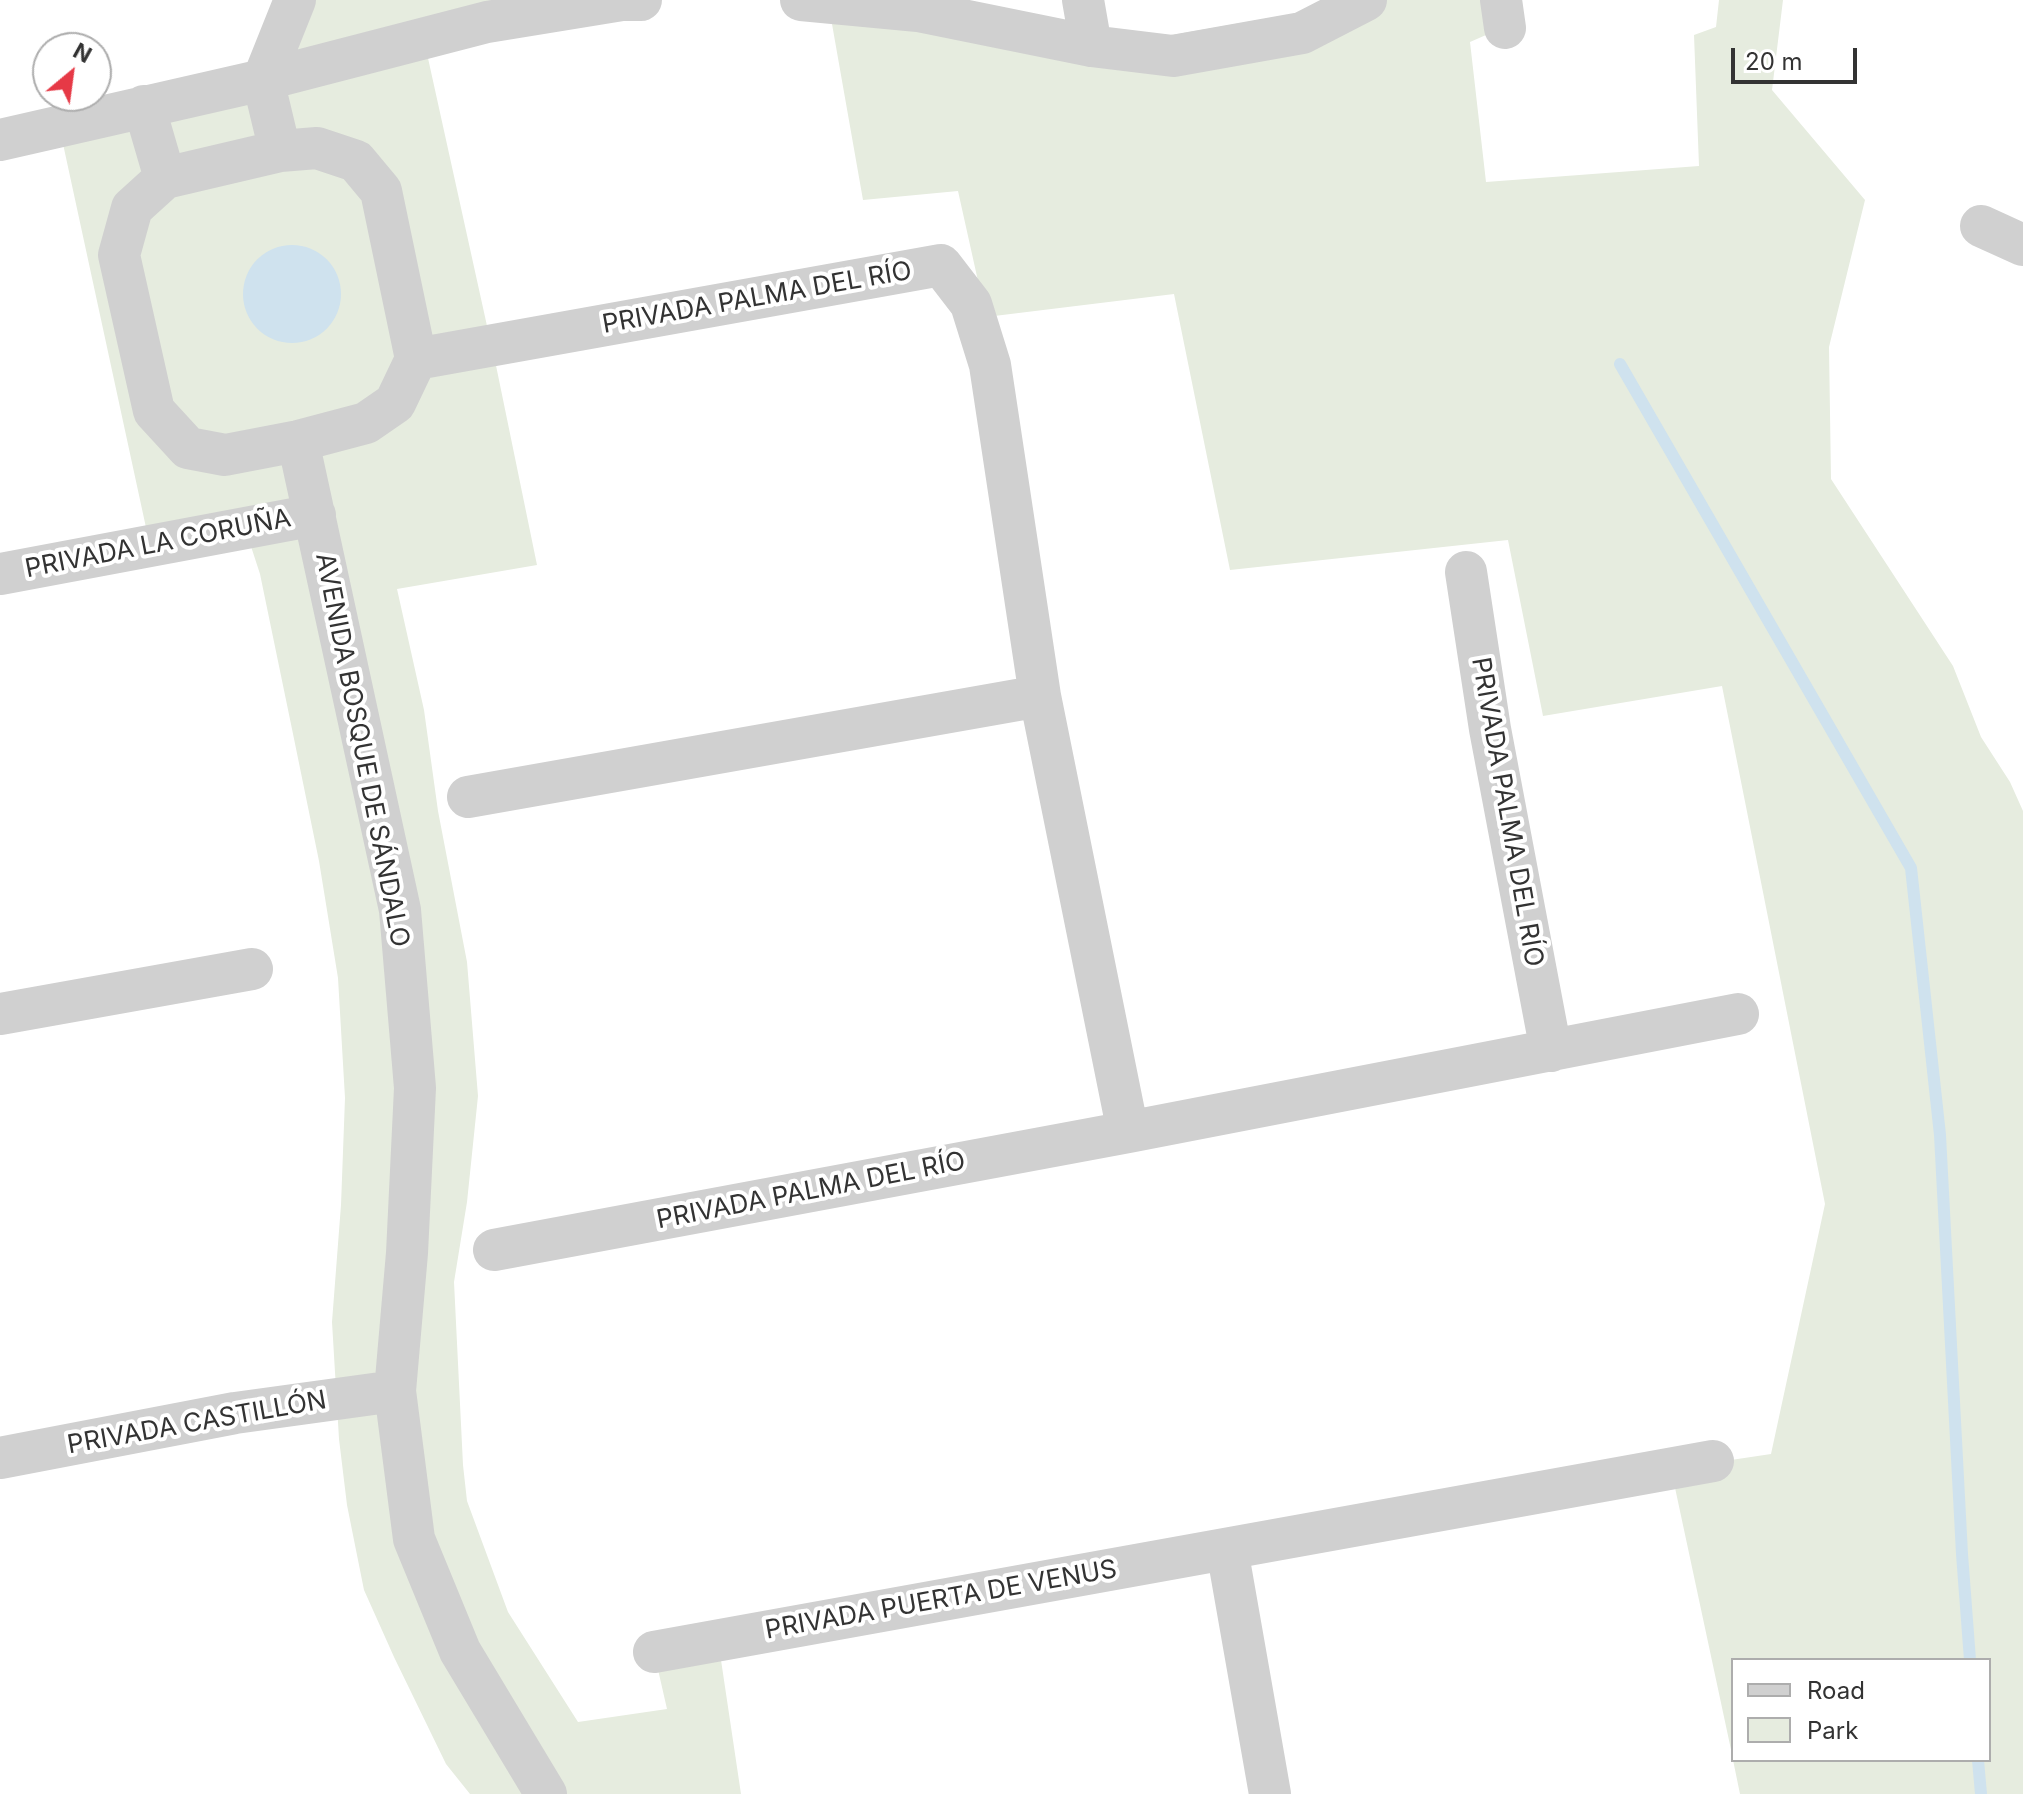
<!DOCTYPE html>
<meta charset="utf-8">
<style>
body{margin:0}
#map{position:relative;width:2023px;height:1794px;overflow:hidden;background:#fff;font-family:Inter,sans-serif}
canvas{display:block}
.legend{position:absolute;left:1731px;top:1658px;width:260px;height:104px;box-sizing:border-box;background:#fff;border:2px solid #adadad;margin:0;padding:10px 14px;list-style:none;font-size:24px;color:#333}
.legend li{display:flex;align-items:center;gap:16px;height:40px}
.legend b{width:40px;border:2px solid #adadad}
.north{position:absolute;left:32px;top:32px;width:80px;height:80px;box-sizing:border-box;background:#fff;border:2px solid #adadad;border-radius:50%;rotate:29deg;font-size:22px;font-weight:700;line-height:32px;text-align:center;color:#333}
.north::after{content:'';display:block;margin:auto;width:28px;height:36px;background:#e63946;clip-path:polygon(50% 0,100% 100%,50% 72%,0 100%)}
.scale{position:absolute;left:1731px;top:48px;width:126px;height:36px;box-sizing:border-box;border:4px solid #333;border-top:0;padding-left:10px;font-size:24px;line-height:28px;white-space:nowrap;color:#333;-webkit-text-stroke:6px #fff;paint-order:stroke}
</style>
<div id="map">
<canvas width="2023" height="1794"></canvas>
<ul class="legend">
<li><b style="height:10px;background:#d0d0d0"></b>Road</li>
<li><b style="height:22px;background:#e6ecdf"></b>Park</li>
</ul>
<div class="north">N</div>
<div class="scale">20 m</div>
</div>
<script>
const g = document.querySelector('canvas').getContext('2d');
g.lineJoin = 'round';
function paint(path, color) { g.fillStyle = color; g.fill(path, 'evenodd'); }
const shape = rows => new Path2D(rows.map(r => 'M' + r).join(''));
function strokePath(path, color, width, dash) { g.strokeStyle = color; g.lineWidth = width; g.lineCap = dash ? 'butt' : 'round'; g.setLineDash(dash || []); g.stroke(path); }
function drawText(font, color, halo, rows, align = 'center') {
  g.font = font + ' Inter,sans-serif'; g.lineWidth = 8; g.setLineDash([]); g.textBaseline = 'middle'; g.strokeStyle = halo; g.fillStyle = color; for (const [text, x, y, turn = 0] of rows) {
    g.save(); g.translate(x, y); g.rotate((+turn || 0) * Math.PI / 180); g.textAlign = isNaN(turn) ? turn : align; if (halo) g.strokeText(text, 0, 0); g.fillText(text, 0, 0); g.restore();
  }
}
paint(shape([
 [299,0,604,0,269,74],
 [1374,0,1498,0,1502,28,1470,42,1486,182,1699,166,1694,35,1716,27,1719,0,1783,0,1772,90,1865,200,1829,347,1831,479,1953,666,1981,737,2010,782,2023,811,2023,1794,1740,1794,1733,1760,1989,1760,1989,1660,1733,1660,1733,1759,1671,1469,1771,1454,1825,1204,1722,686,1543,716,1508,540,1230,570,1174,294,986,317,958,191,863,200,829,7,1091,49],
 [424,40,491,344,418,357,382,189,281,150,264,80],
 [263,80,279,149,166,177,146,107],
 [143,108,164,178,131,207,118,255,136,333,120,255,133,208,165,179,280,151,316,149,356,162,380,192,416,358,395,402,366,423,248,450,298,442,314,515,316,514,300,442,368,425,395,403,417,359,492,346,537,565,397,589,424,710,438,811,467,962,478,1096,467,1202,454,1282,463,1465,467,1501,508,1612,578,1722,667,1709,654,1652,718,1640,741,1794,470,1794,446,1764,394,1657,364,1590,347,1505,339,1439,332,1322,341,1205,345,1098,338,978,319,861,292,729,260,574,245,528,150,546,60,130]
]), '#e6ecdf');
paint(shape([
 '243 294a49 49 0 1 1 98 0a49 49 0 1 1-98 0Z'
]), '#cfe2ee');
strokePath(shape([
 [1620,364,1911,868,1940,1135,1962,1554,1970,1660],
 [1978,1760,1981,1794]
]), '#cfe2ee', 12);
strokePath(shape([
 [801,0,918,11,1091,46,1173,56,1302,33,1366,0],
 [1083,0,1091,46],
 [1501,0,1505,28],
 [263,80,295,0],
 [263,80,280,151],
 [144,106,165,178],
 [0,140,263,80,487,22,622,0,641,0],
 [317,148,356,161,381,191,416,359,395,403,366,423,298,441,225,455,188,448,154,411,119,255,132,208,165,178,280,151,317,148],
 [1981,226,2023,245],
 [416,359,941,265,971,304,990,365,1040,696,1128,1132],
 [298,441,400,910,415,1088,407,1253,395,1391,414,1539,460,1651,546,1794],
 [1466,572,1490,729,1551,1051],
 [0,574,315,515],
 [468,797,1040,696],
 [0,1014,252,969],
 [494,1250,1128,1132,1738,1014],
 [0,1458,235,1413,395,1391],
 [1227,1549,1270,1794],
 [654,1652,1713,1461]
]), '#d0d0d0', 42);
drawText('26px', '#333', '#fff', [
 ["PRIVADA PALMA DEL RÍO",757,298,-10],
 ["PRIVADA LA CORUÑA",158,544,-11],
 ["AVENIDA BOSQUE DE SÁNDALO",362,750,79],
 ["PRIVADA PALMA DEL RÍO",1507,812,80],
 ["PRIVADA PALMA DEL RÍO",811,1191,-11],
 ["PRIVADA CASTILLÓN",197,1423,-10],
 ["PRIVADA PUERTA DE VENUS",941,1600,-10]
]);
</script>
